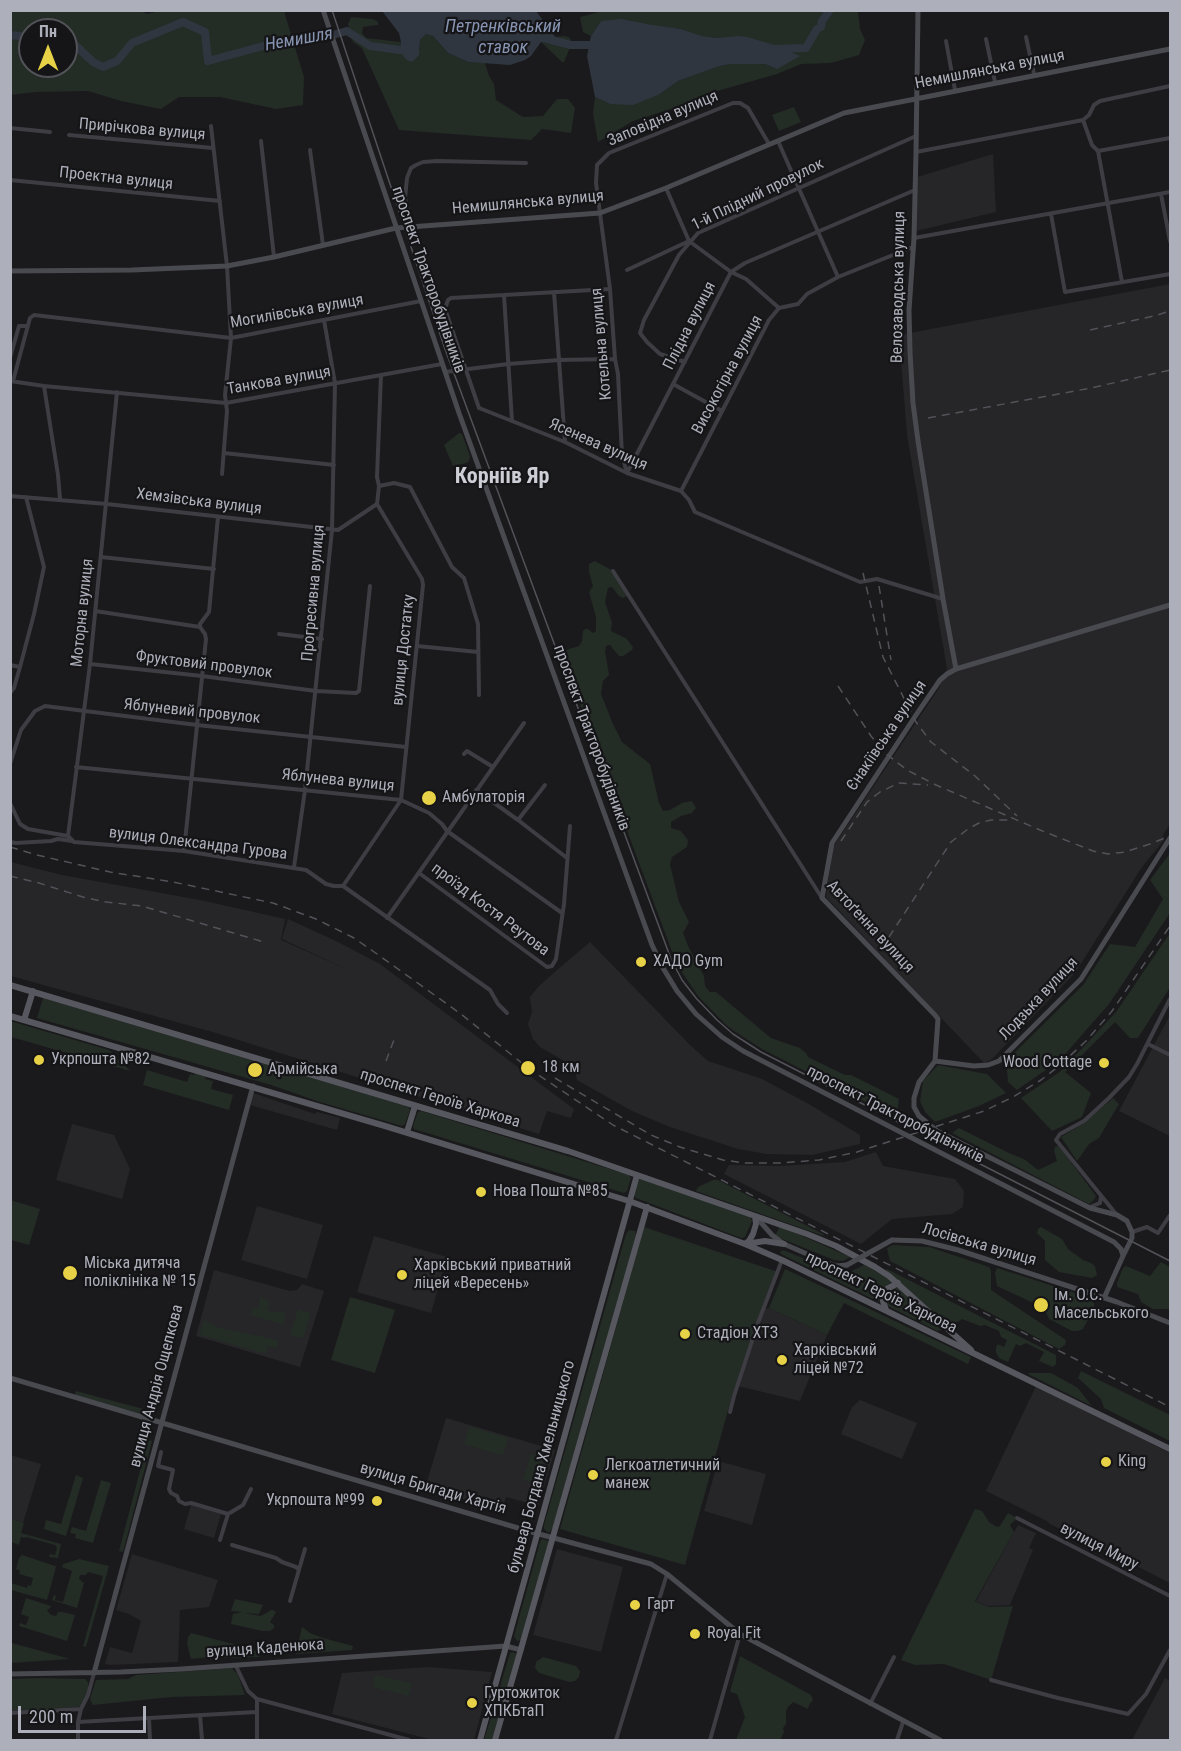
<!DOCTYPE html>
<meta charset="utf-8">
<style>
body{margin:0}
#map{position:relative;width:1181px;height:1751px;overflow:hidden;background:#1a1a1c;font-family:"Roboto Condensed",sans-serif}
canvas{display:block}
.frame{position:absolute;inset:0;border:12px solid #adafba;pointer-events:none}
.north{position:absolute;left:18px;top:18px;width:60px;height:60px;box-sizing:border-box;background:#151517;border:2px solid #525358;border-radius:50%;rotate:0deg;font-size:16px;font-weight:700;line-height:24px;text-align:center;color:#adafba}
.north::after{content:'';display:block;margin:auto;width:21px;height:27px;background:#e7d147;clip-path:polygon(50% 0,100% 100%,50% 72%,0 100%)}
.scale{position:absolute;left:18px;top:1706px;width:128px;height:27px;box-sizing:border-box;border:3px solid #adafba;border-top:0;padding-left:8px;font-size:18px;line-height:21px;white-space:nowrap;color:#adafba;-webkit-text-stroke:4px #151517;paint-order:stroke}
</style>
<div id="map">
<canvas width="1181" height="1751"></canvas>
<div class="frame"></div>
<div class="north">Пн</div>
<div class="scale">200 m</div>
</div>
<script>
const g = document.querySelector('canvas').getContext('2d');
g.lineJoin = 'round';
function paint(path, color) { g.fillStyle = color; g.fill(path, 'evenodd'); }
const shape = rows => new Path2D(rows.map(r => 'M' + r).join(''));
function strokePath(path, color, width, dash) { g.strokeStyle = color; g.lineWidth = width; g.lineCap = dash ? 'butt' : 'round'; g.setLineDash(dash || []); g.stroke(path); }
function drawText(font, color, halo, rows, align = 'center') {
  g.font = font + ' "Roboto Condensed",sans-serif'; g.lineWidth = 4.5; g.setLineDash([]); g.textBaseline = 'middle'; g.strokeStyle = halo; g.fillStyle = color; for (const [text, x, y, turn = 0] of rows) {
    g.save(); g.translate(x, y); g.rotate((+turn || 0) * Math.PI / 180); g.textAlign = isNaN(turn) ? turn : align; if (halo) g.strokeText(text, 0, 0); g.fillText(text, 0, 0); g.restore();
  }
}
paint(shape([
 [993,154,996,212,916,231,917,177],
 [1170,284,1170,824,1163,835,1164,840,1142,867,1075,973,991,1060,984,1063,826,897,833,847,939,688,947,669,907,435,899,335],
 [11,862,62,875,200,900,285,919,281,940,351,971,282,939,288,919,338,942,380,964,574,1109,571,1118,547,1111,539,1134,216,1033,11,976],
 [590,942,689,1044,708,1061,762,1079,807,1103,860,1135,860,1144,812,1155,767,1154,738,1149,670,1127,632,1111,577,1080,575,1072,566,1062,540,1047,533,1039,528,1024,532,1012,530,997,538,987,557,970],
 [1170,1015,1170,1136,1119,1111],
 [253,1093,315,1114,317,1112,340,1118,337,1130,250,1105],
 [72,1124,114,1135,130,1169,122,1199,56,1180],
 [876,1152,883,1166,955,1179,964,1191,963,1207,952,1214,892,1219,861,1244,724,1174,729,1165,780,1166,845,1162],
 [257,1206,323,1225,307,1279,241,1260],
 [374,1236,447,1257,431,1313,357,1292],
 [214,1270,290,1291,297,1290,302,1284,324,1291,300,1367,196,1336],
 [769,1308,827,1335,800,1401,738,1386,765,1309],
 [1036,1386,1170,1453,1170,1583,1067,1531,1066,1532,1048,1523,1049,1522,986,1491],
 [860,1400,917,1423,902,1459,841,1434,852,1407],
 [446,1418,555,1450,538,1506,506,1497,502,1510,425,1488],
 [10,1455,41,1464,23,1523,11,1519],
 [718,1461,766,1474,752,1525,704,1511],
 [191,1505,221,1514,214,1538,184,1529],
 [1018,1525,1036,1533,1029,1548,1033,1550,1010,1605,988,1606,976,1601],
 [557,1549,623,1567,601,1652,533,1635],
 [132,1554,218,1580,209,1607,180,1610,178,1662,110,1665,105,1664,110,1647,132,1653,141,1621,129,1614,116,1610],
 [428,1667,492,1672,474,1740,433,1740,332,1714,342,1673],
 [1165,1678,1170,1681,1170,1740,1132,1740]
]), '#262629');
paint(shape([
 [606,10,858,11,860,29,865,40,859,55,831,63,801,64,777,74,707,94,680,106,633,121,598,142,593,114,595,97,610,104,660,94,678,81,720,66,730,64,765,64,777,69,728,38,718,38,702,36,681,29,601,21,591,36,583,32,580,17],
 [140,11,148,14,162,10,284,11,304,77,303,105,276,109,220,97,179,97,161,109,121,101,88,91,35,92,11,95,11,11],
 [30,30,66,30,66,66,30,66],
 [351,17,373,19,378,22,378,25,363,27,362,33,366,38,401,42,400,50,420,50,420,40,426,34,430,35,433,36,448,53,468,62,485,63,489,76,494,84,496,100,523,117,543,116,557,99,568,99,575,108,571,133,542,129,531,140,399,130,362,48,353,42,348,24],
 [565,36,570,38,571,45,564,62,562,62,541,42,561,46,555,37],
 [794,107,801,122,779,131,772,115],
 [459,433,462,434,470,456,469,461,466,463,453,466,444,445],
 [595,561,613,571,627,596,623,598,619,596,612,587,608,588,605,602,612,623,611,631,627,639,633,647,632,650,623,656,619,656,610,645,606,646,605,651,609,675,603,681,601,694,613,724,622,742,650,764,659,803,663,811,670,810,682,803,692,801,696,808,692,813,681,816,671,822,671,828,681,831,688,840,687,847,672,857,670,864,679,902,689,922,683,933,689,948,704,976,705,986,710,992,716,992,771,1038,800,1048,806,1053,808,1057,845,1075,851,1075,899,1099,897,1113,889,1114,762,1049,734,1031,725,1024,698,996,677,965,561,653,569,649,579,646,582,641,583,631,585,629,588,629,593,633,596,631,596,617,589,592,593,586,589,572,589,564],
 [1170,853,1170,913,1109,1004,1060,1060,1017,1090,1008,1082,1006,1061,1083,985,1110,944,1135,947,1163,899,1150,880],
 [1170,933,1170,980,1169,989,1138,1038,1130,1038,1115,1022,1065,1072,1091,1093,1082,1117,1052,1131,1021,1098,1061,1071,1116,1012],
 [43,998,409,1107,410,1110,405,1124,402,1126,320,1102,271,1085,37,1018],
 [10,1021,109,1050,130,1071,11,1037],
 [938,1065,987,1074,1006,1093,979,1106,935,1122,925,1112,920,1101,923,1081],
 [147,1070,187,1082,190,1074,194,1075,195,1073,206,1076,205,1079,213,1081,211,1089,233,1095,229,1110,143,1085],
 [1113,1098,1119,1104,1099,1138,1089,1144,1077,1161,1061,1137,1084,1123],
 [421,1111,629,1175,631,1178,627,1191,624,1193,414,1129,413,1126,418,1112],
 [959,1128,1011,1154,1024,1159,1038,1170,1057,1161,1054,1151,1055,1147,1057,1146,1060,1147,1096,1196,1093,1201,1089,1204,952,1133],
 [642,1179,750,1216,752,1221,745,1237,741,1238,636,1198,634,1195,637,1180],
 [713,1180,718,1180,823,1234,824,1236,696,1191,698,1187],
 [11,1200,40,1209,29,1245,11,1240],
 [780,1226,850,1257,843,1261,834,1260,775,1236],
 [644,1227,778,1272,732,1396,685,1565,560,1529],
 [1041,1227,1062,1239,1068,1249,1083,1260,1091,1263,1095,1266,1097,1275,1092,1278,1059,1272,1045,1260,1045,1241,1037,1233,1038,1229],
 [629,1230,635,1231,636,1236,553,1528,549,1533,544,1529,544,1525,626,1234],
 [893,1245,929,1247,989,1267,991,1270,991,1290,1066,1340,1065,1345,1059,1349,890,1261,887,1248],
 [783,1250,840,1273,850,1272,864,1265,883,1275,892,1282,883,1290,879,1302,781,1254,780,1252],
 [1161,1262,1170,1267,1170,1309,1153,1309,1141,1302,1138,1294,1117,1287,1117,1283,1123,1268,1126,1266,1150,1276],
 [997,1268,1091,1298,1094,1303,1094,1309,1083,1329,1078,1331,1072,1331,1049,1319,1044,1308,997,1286,995,1273],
 [785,1269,971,1357,968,1364,844,1303,827,1335,769,1308],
 [887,1269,1056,1355,1056,1364,1053,1367,1039,1361,1044,1352,1026,1343,1020,1346,1016,1344,1008,1362,999,1358,996,1352,996,1347,998,1344,1004,1347,1007,1340,1001,1337,999,1331,985,1325,980,1326,962,1319,951,1327,889,1274,886,1270],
 [895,1288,899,1288,942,1327,941,1330,937,1331,888,1306,886,1303,887,1296],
 [260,1296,270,1302,268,1310,278,1313,279,1310,286,1312,283,1325,250,1315,252,1308,258,1309],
 [350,1297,395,1310,375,1373,331,1360],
 [298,1309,311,1313,303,1339,290,1335],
 [204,1320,217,1327,278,1340,278,1348,268,1346,266,1354,199,1335],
 [1081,1371,1170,1415,1170,1438,1168,1440,1104,1408,1101,1399,1078,1378],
 [1029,1373,1051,1373,1078,1388,1092,1406,1028,1374],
 [76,1391,151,1411,150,1416,74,1396],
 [469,1426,508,1438,503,1456,464,1444],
 [148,1440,152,1441,123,1552,119,1551],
 [531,1454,544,1457,537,1484,523,1480],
 [76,1475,83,1478,66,1536,44,1529,46,1520,61,1524],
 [101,1480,111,1483,93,1543,75,1538,76,1534,70,1533,72,1527,86,1531],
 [975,1509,982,1511,989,1522,997,1527,1000,1526,1008,1513,1017,1518,1010,1525,1014,1532,975,1601,989,1607,1013,1606,991,1680,944,1664,915,1665,901,1660],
 [11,1519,24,1523,21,1533,61,1544,58,1558,49,1557,50,1554,55,1555,57,1548,55,1545,26,1537,25,1538,21,1537,19,1545,11,1542],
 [542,1539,549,1541,522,1640,517,1641,514,1636,540,1542],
 [22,1555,55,1566,56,1567,47,1600,11,1590,11,1583,27,1588,28,1585,31,1586,33,1578,19,1574,20,1571,16,1569,19,1558],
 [79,1559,109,1566,86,1647,83,1646,103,1576,88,1572,86,1575,80,1575,79,1579,84,1583,77,1608,52,1600,54,1595,56,1596,55,1600,63,1602,72,1571,62,1567,63,1564],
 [26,1598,51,1606,50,1608,47,1610,51,1615,56,1616,58,1612,62,1612,75,1615,67,1641,19,1626,20,1623,26,1625,29,1617,21,1614],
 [235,1599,263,1605,259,1614,244,1613,261,1616,271,1610,273,1610,276,1612,270,1622,274,1625,274,1628,270,1631,262,1631,231,1624,233,1614,242,1612,231,1611],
 [302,1627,310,1633,323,1638,353,1646,352,1650,296,1654],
 [191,1633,245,1647,262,1653,259,1657,225,1658,210,1657,191,1659,187,1644,188,1637],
 [12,1643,70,1659,11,1663],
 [513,1652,517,1654,492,1740,484,1740,510,1653],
 [740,1656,811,1695,813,1700,809,1705,808,1709,793,1702,788,1707,786,1711,786,1724,783,1728,784,1732,780,1740,736,1740,745,1717,737,1694,730,1692],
 [543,1657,576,1666,580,1671,579,1677,575,1681,569,1682,539,1673,535,1668,536,1662],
 [232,1668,238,1675,245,1695,172,1697,93,1705,90,1699,96,1680,128,1679,136,1675],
 [375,1675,412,1683,409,1696,372,1687],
 [39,1678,85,1679,88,1682,88,1692,81,1706,78,1707,11,1711,10,1679]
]), '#242c26');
paint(shape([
 [382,11,536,11,562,46,541,42,531,56,525,60,510,65,468,62,448,53,433,36,426,34,420,40,419,55,412,62,407,60,404,57,400,50,401,42,399,33],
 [621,19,652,25,681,29,702,36,718,38,738,36,747,37,774,45,800,56,777,69,765,64,730,64,720,66,678,81,660,94,633,105,610,104,595,97,587,56,591,36,601,21]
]), '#30363f');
strokePath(shape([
 [10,35,30,37],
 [551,40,571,45,598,45],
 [66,42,73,43,93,62,103,67,117,61,132,43,183,22,205,32,208,61,289,39,325,37,347,31,370,46,400,50,405,50,409,47],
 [772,49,806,48,817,29,821,27,822,21,830,10]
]), '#30363f', 8);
strokePath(shape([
 [1026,37,1034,74],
 [986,39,995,82],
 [946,41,955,90],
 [1083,120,1092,145,1098,151,1122,282],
 [211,126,227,266,231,338,225,395,227,411,222,474],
 [10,128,50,132],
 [69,135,213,148],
 [261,141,274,257],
 [778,141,838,277],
 [310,150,323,245],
 [1098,151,1170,138],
 [916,152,1083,120,1089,115,1094,105,1100,101,1170,86],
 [10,180,220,201],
 [666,188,689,241,731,272,746,279,779,308],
 [1161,194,1170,241],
 [1051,214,1065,292,1170,274],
 [412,227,405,198,407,178,411,168,416,165,423,162,437,161,526,163],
 [914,238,1170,192],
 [627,270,689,241],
 [610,289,451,298,448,300,445,309,479,408,565,442,627,473,681,491,689,500,695,512,860,582,877,579,943,599],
 [554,292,565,442],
 [504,295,512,421],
 [10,358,19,326,27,326],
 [685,362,660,354,647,342,640,333,644,320,679,255,698,233,916,136],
 [445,372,508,364,559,360,615,359],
 [10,381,44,386,226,403,442,364],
 [13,381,30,318,34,315,231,338,421,301],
 [673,384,722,411],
 [44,386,58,475,60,499],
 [224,453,334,465],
 [627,473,622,455,618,374,615,359,610,289,596,183,597,165,609,153,733,103,740,103,748,108,769,144],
 [627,473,731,272,745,263,915,190],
 [379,486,394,483,410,487,452,567,464,578,478,624,479,695],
 [681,491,769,320,779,308,798,304,807,294,838,277,913,247],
 [10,496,107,504,338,530,377,504],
 [101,557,214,569],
 [613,571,822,898],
 [95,611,200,627],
 [279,634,322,639],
 [417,646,478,652],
 [90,664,202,676,316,691,356,693,359,691,370,586],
 [10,665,20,667],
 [10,693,14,688,20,667,34,614,44,567,26,497],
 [464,754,467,751,493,767],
 [10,764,21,730,35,711,45,706,197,725,406,747],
 [76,767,401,800,429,813,442,824,447,831,562,913],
 [476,790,518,820,567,858],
 [10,803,20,824,28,829,68,836,74,842,184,851,306,870,326,884,334,886,343,886,490,990,498,1004,507,1013],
 [518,820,545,785],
 [68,836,90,664,117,392],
 [10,842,16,843,51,841,58,839,72,841],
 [184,851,206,639,205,634,200,627,200,624,209,612,218,517],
 [294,867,305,790,332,530,335,383,324,320],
 [419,873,547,967,552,966,556,959,564,904,570,826],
 [343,886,401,800,423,585,422,579,377,504,379,486,377,477,381,375],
 [387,918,524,723],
 [1148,1044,1170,1055],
 [1090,1207,1100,1203,1101,1197],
 [1116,1214,1056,1140,1060,1134,1084,1121,1109,1098,1129,1077,1137,1064,1170,999],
 [1132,1232,1147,1227,1158,1233,1170,1215],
 [730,1412,734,1396,758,1323,782,1260],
 [161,1452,158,1466,173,1470,169,1489,171,1493,177,1496,179,1501,185,1504,191,1503,228,1514],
 [1017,1518,1170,1596],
 [220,1540,228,1514,243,1505,251,1489],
 [232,1545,276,1558,282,1562,296,1567,299,1570],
 [290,1601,305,1549],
 [236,1666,248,1691,257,1699,409,1740],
 [991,1680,1058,1698,1128,1714,1146,1694,1170,1650],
 [870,1704,894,1657],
 [10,1713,81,1709],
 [200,1715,202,1740],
 [149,1718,150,1740],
 [78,1722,256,1712],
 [78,1740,78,1722,81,1709,88,1695,94,1673],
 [257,1740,257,1699],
 [616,1740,667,1574],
 [710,1740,740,1634],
 [897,1740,903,1722]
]), '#3d3d43', 4);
strokePath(shape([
 [323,10,459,413,652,945,663,968,677,991,696,1014,722,1037,743,1051,1114,1242,1121,1249,1123,1256,1104,1298],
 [918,10,916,152,914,238,909,310,910,352,913,403,918,441,943,599,956,669],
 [10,271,132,270,227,266,274,257,396,228,600,213,666,188,844,113,1170,49],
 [935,1061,974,1066,988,1065,999,1061,1081,979,1170,838],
 [756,1217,772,1235,784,1244,830,1264,837,1266,847,1265],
 [892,1240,922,1241,958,1250,1117,1302,1170,1323],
 [1123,1256,1132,1238,1132,1232,1127,1221,1117,1215,1090,1208,937,1131,919,1116,914,1107,914,1098,919,1082,935,1061,938,1019,935,1015,822,898,832,843,914,718,940,680,947,674,956,669,1170,605],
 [10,1378,535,1533,651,1564,667,1574,740,1634,940,1740],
 [94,1673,253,1086],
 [10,1674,121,1672,182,1669,506,1646,521,1650]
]), '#494950', 5);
strokePath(shape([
 [10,985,568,1151,807,1234,836,1246,875,1267,889,1276,971,1350],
 [10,1016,385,1126,629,1201,745,1244,782,1260,1170,1449],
 [24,1020,33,991],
 [407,1132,415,1106],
 [745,1244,765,1241,784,1244],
 [745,1244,749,1241,753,1234,756,1224,755,1216],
 [886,1310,883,1301,885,1292,887,1289,898,1283],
 [480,1740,637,1175],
 [495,1740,647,1207]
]), '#57575f', 6);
strokePath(shape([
 [332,10,445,349,671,959,682,980,696,998,717,1020,733,1034,761,1052,1170,1261]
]), '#525259', 1.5);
strokePath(shape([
 [1090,330,1154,316,1170,311],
 [928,418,1091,388,1170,370],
 [863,573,883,657,916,722,931,742,975,776,1017,816],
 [879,586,891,660],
 [838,686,871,736,885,753,907,770,936,785,1040,830,1093,851,1108,854,1125,852,1150,844,1170,836],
 [841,841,867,802,880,792,899,783,928,785],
 [10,847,37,855,110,872,173,882,273,903,316,919,354,938,377,954,461,1014,528,1068,613,1125,1170,1407],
 [10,876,39,883,83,897,106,902,142,906,264,942],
 [889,937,951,842,968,829,979,823,991,820,1008,820],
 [386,1061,395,1037],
 [555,1078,651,1135,680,1147,723,1160,745,1163,780,1163,819,1160,857,1152,984,1111,1013,1097,1041,1080,1059,1066,1086,1041,1112,1011,1170,926]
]), '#525259', 1.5, [8, 6]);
strokePath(shape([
 [847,1265,892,1240]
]), '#494950', 5);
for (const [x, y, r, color] of [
 [429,798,8,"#e7d147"],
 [641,962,6,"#e7d147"],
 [39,1060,6,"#e7d147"],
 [1104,1063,6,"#e7d147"],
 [528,1068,8,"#e7d147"],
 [255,1070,8,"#e7d147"],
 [481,1192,6,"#e7d147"],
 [70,1273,8,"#e7d147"],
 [402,1275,6,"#e7d147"],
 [1041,1305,8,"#e7d147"],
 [685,1334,6,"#e7d147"],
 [782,1360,6,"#e7d147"],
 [1106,1462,6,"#e7d147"],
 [593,1475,6,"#e7d147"],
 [377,1501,6,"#e7d147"],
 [635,1605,6,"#e7d147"],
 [695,1634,6,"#e7d147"],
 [472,1703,6,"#e7d147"]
]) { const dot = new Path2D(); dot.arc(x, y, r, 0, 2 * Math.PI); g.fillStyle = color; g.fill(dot); strokePath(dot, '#151517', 2); }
drawText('16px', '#adafba', '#151517', [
 ["Немишлянська вулиця",990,70,-11],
 ["Заповідна вулиця",663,119,-23],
 ["Прирічкова вулиця",142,130,5],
 ["Проектна вулиця",116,179,6],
 ["1-й Плідний провулок",758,195,-26],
 ["Немишлянська вулиця",528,203,-5],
 ["проспект Тракторобудівників",428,280,71],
 ["Велозаводська вулиця",899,287,-89],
 ["Могилівська вулиця",297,312,-10],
 ["Плідна вулиця",690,326,-63],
 ["Котельна вулиця",602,344,-95],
 ["Високогірна вулиця",728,375,-62],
 ["Танкова вулиця",279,381,-10],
 ["Ясенева вулиця",598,445,24],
 ["Хемзівська вулиця",199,502,7],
 ["Прогресивна вулиця",314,593,-85],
 ["Моторна вулиця",83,613,-84],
 ["вулиця Достатку",404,650,-84],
 ["Фруктовий провулок",204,665,7],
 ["Яблуневий провулок",192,712,6],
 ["Єнакіївська вулиця",887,736,-56],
 ["проспект Тракторобудівників",591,738,70],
 ["Яблунева вулиця",338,781,6],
 ["вулиця Олександра Гурова",198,844,7],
 ["проїзд Костя Реутова",490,910,37],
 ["Автоґенна вулиця",870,927,47],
 ["Лодзька вулиця",1039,999,-47],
 ["проспект Героїв Харкова",440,1099,17],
 ["проспект Тракторобудівників",895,1115,27],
 ["Лосівська вулиця",979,1245,16],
 ["проспект Героїв Харкова",881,1293,26],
 ["вулиця Андрія Ощепкова",157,1386,-75],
 ["бульвар Богдана Хмельницького",542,1467,-75],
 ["вулиця Бригади Хартія",433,1489,16],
 ["вулиця Миру",1099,1547,27],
 ["вулиця Каденюка",265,1649,-4]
]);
drawText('16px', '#adafba', '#151517', [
 ["Амбулаторія",442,798],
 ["ХАДО Gym",653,962],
 ["Укрпошта №82",51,1060],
 ["Wood Cottage",1092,1063,"right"],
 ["18 км",542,1068],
 ["Армійська",268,1070],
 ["Нова Пошта №85",493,1192],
 ["Міська дитяча",84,1264],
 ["поліклініка № 15",84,1282],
 ["Харківський приватний",414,1266],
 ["ліцей «Вересень»",414,1284],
 ["Ім. О.С.",1054,1296],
 ["Масельського",1054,1314],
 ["Стадіон ХТЗ",697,1334],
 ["Харківський",794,1351],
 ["ліцей №72",794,1369],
 ["King",1118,1462],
 ["Легкоатлетичний",605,1466],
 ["манеж",605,1484],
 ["Укрпошта №99",365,1501,"right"],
 ["Гарт",647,1605],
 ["Royal Fit",707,1634],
 ["Гуртожиток",484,1694],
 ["ХПКБтаП",484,1712]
], 'left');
drawText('italic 18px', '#8795b3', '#151517', [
 ["Петренківський",503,27],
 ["ставок",503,48],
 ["Немишля",299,40,-10]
]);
drawText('bold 22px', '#ceced7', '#151517', [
 ["Корніїв Яр",502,477]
]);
</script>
